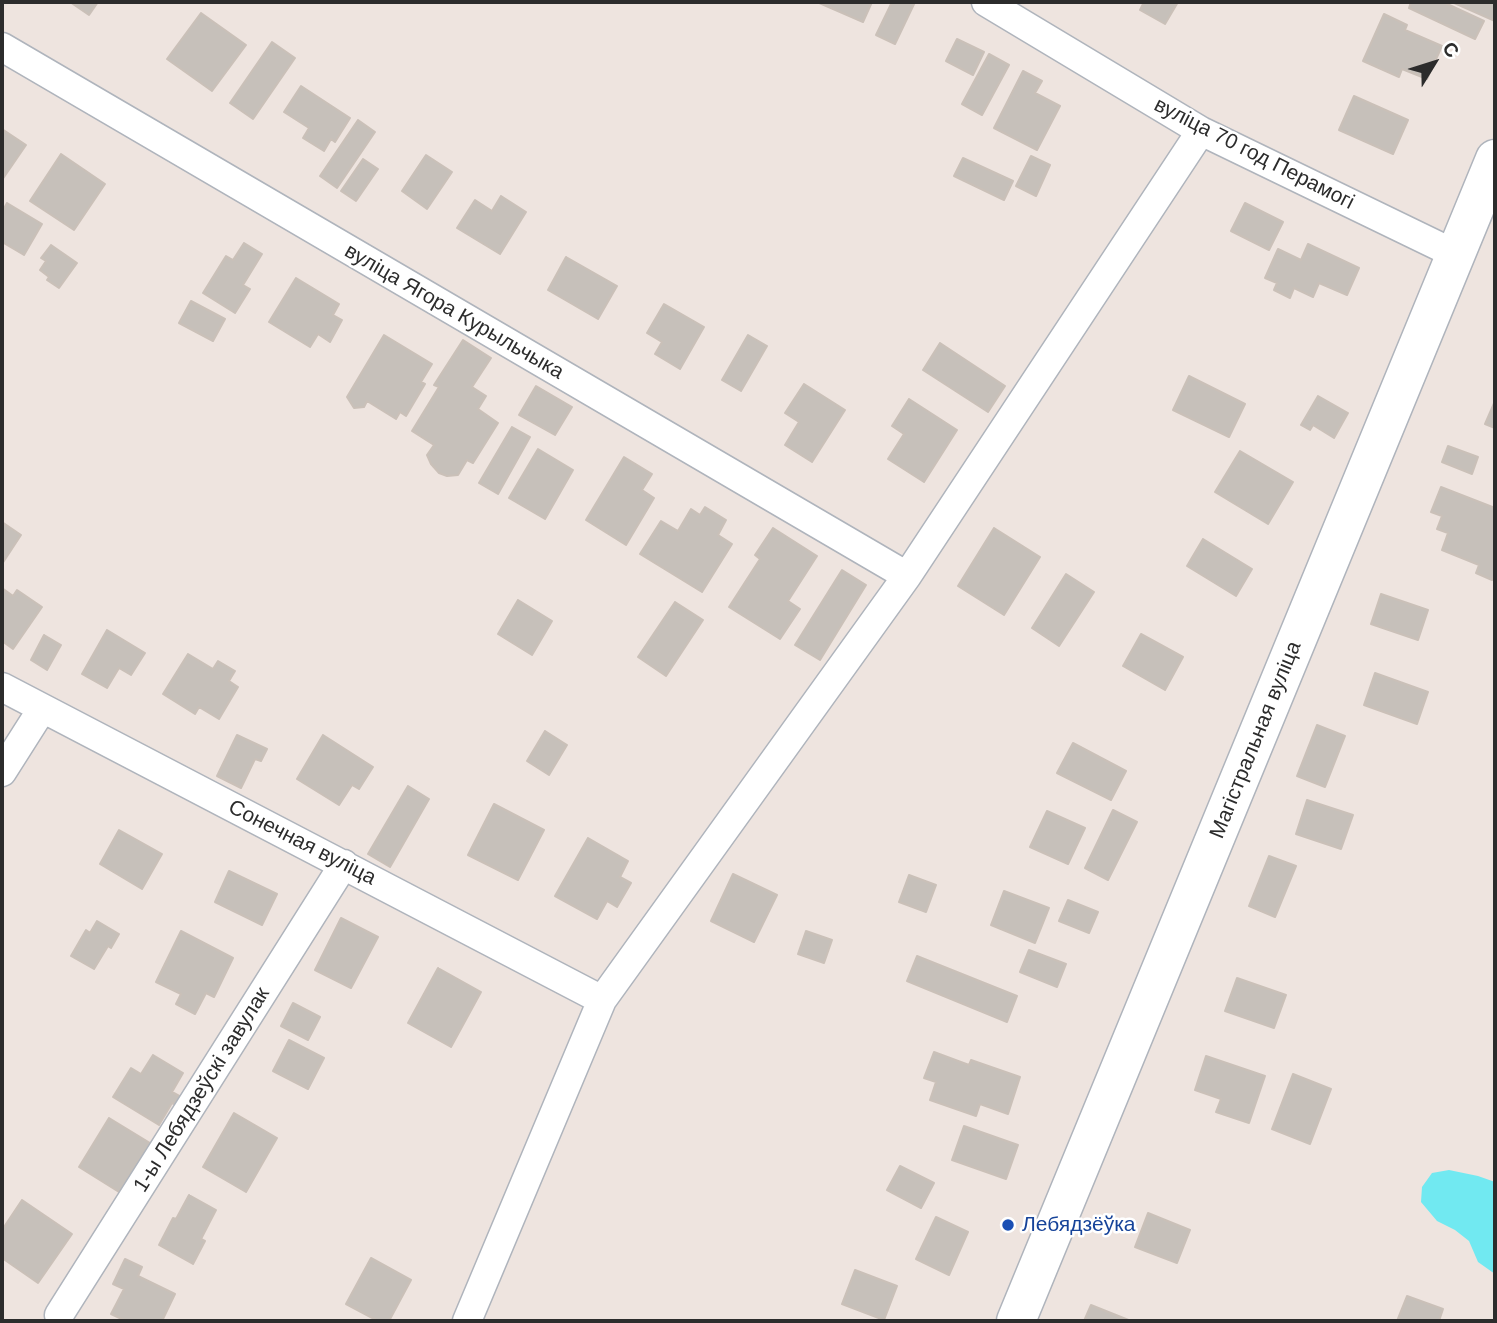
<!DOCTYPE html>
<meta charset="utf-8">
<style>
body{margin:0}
#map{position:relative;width:1497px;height:1323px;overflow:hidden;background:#eee4df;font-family:Arial,sans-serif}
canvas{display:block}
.frame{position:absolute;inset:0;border:4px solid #2c2c2c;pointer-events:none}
.north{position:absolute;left:1399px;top:28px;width:70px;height:70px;-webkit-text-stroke:5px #fff;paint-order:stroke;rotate:52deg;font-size:19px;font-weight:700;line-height:28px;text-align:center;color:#2c2c2c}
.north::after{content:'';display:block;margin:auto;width:24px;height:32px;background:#2c2c2c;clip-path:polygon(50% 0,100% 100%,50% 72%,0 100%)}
</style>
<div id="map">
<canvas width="1497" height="1323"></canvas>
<div class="frame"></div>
<div class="north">С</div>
</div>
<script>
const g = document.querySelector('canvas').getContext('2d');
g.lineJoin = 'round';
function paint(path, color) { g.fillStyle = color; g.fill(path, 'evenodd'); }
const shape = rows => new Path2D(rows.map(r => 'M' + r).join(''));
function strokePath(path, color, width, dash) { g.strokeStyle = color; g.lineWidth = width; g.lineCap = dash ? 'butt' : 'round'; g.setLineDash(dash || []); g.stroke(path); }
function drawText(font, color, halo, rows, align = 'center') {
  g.font = font + ' Arial,sans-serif'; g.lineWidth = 5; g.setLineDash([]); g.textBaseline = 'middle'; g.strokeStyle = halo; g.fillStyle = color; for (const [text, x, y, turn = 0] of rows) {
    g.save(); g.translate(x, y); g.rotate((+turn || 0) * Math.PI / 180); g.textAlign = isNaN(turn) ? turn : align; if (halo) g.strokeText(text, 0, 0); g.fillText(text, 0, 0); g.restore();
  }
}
paint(shape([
 [1449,1170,1478,1176,1495,1182,1495,1274,1478,1262,1469,1241,1455,1230,1437,1221,1421,1202,1422,1187,1432,1173]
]), '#71e9f1');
const building = shape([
 [70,2,98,2,89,15,70,2],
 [817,2,872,2,863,22,817,2],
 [892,2,915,2,895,44,876,35,892,2],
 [1144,2,1178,2,1165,24,1140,10,1144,2],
 [1411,2,1443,2,1484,21,1475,39,1409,8,1411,2],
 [1452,2,1495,2,1495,21,1452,2],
 [201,13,246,45,212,91,167,59,201,13],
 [1384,14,1407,25,1405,30,1442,46,1427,79,1402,69,1399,77,1363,61,1384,14],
 [957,39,984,52,973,75,946,61,957,39],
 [272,42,295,58,253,119,230,103,272,42],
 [989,54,1009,65,982,115,962,104,989,54],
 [1023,71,1042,81,1035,93,1060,106,1037,150,994,128,1023,71],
 [301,86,350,118,335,142,331,139,324,151,303,138,309,128,284,112,301,86],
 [1354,96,1408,120,1393,154,1339,130,1354,96],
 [358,120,375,132,337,188,320,176,358,120],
 [2,129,26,145,2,180,2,129],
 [61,154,105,184,74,230,30,201,61,154],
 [426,155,452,172,427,209,402,191,426,155],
 [1031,156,1050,165,1036,196,1016,186,1031,156],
 [963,158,1013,181,1004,200,954,176,963,158],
 [363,159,378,169,356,201,341,191,363,159],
 [501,196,526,212,500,254,457,228,475,200,492,211,501,196],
 [7,203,42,224,24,255,2,242,2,212,7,203],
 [1245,203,1283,222,1269,250,1231,231,1245,203],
 [244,243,262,254,243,285,250,289,235,313,203,293,226,256,233,260,244,243],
 [1308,244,1359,268,1347,295,1319,283,1313,297,1294,288,1290,298,1274,290,1277,283,1265,278,1278,249,1301,260,1308,244],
 [51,245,77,263,59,288,47,280,49,277,40,270,46,261,41,258,51,245],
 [566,257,617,286,598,319,548,290,566,257],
 [296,278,339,304,333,315,342,320,330,342,318,334,310,347,269,322,296,278],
 [191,301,225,319,213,341,179,323,191,301],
 [664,304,704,327,680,369,655,354,662,342,647,333,664,304],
 [384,335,432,364,421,382,425,384,406,416,400,412,396,419,367,401,364,407,354,408,347,397,384,335],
 [748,335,767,346,741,391,722,380,748,335],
 [463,340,491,358,472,387,486,396,478,409,498,423,473,463,467,460,458,475,447,476,439,473,431,464,427,455,434,445,412,431,439,387,434,385,463,340],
 [940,343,1005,386,988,412,923,370,940,343],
 [1189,376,1245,404,1229,437,1173,410,1189,376],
 [804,384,845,410,812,462,785,445,799,422,785,413,804,384],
 [536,386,572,407,555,435,519,415,536,386],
 [1318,396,1348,413,1334,438,1313,425,1310,430,1301,425,1318,396],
 [909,399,957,430,924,482,888,459,904,434,892,426,909,399],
 [1495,401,1495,428,1485,424,1495,401],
 [512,427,530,437,498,494,479,483,512,427],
 [1448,446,1478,457,1472,474,1442,462,1448,446],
 [538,449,573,470,545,519,509,498,538,449],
 [1240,451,1293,482,1268,524,1215,492,1240,451],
 [624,457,652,474,642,490,654,498,626,545,586,520,624,457],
 [1441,487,1495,508,1495,573,1492,580,1476,573,1479,565,1442,550,1448,533,1437,529,1442,516,1431,512,1441,487],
 [705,507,726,520,718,535,732,544,702,592,640,554,661,521,678,531,691,509,700,515,705,507],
 [2,522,21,535,2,564,2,522],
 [773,528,817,556,788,601,800,609,780,639,729,607,760,559,755,555,773,528],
 [994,528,1040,557,1004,615,958,586,994,528],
 [1203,539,1252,569,1236,596,1187,566,1203,539],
 [842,570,866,585,820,660,795,645,842,570],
 [1066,574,1094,592,1059,646,1032,628,1066,574],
 [2,588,13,596,17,590,42,607,13,649,2,641,2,588],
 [1381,594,1428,610,1418,640,1371,624,1381,594],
 [518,600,552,621,532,655,498,634,518,600],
 [675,602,703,620,666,676,638,657,675,602],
 [107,630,145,653,131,675,119,668,107,688,82,674,107,630],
 [1141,634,1183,657,1165,690,1123,666,1141,634],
 [44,635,61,645,47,670,31,660,44,635],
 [188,654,213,669,218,661,235,671,229,681,238,687,219,719,199,707,195,714,163,694,188,654],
 [1375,673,1428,692,1417,724,1364,705,1375,673],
 [1317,725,1345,736,1325,787,1297,776,1317,725],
 [545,731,567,745,549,775,527,761,545,731],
 [237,735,267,749,261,761,255,759,241,788,217,776,237,735],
 [323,735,373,767,359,789,352,785,339,805,297,779,323,735],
 [1073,743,1126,771,1111,800,1057,773,1073,743],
 [408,786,429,799,390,867,368,854,408,786],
 [1307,800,1353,815,1341,849,1296,834,1307,800],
 [494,804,544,830,518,880,468,855,494,804],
 [1113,810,1137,822,1108,880,1085,868,1113,810],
 [1047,811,1085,828,1068,864,1030,847,1047,811],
 [119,830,162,854,142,889,100,864,119,830],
 [588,838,628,861,620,877,631,883,617,907,607,901,597,919,555,896,588,838],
 [1269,856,1296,866,1275,917,1249,906,1269,856],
 [229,871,277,894,262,925,215,902,229,871],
 [733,874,777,895,754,942,711,921,733,874],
 [909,875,936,885,926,912,899,902,909,875],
 [1004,891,1049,908,1035,943,991,925,1004,891],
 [1068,900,1098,912,1089,933,1059,921,1068,900],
 [341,918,378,937,351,988,315,970,341,918],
 [97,921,119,934,111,948,108,946,94,969,71,956,86,930,90,933,97,921],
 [181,931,233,958,214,997,206,993,195,1014,176,1004,181,994,156,982,181,931],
 [806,931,832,940,824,963,798,954,806,931],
 [1029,950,1066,964,1057,987,1020,972,1029,950],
 [917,956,1017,996,1007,1022,907,981,917,956],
 [438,968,481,992,451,1047,408,1023,438,968],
 [1237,978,1286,995,1274,1028,1225,1011,1237,978],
 [293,1003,320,1017,308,1040,281,1026,293,1003],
 [289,1040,324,1058,308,1089,273,1071,289,1040],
 [934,1052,969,1065,971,1060,1020,1077,1008,1114,980,1104,976,1116,930,1100,936,1082,924,1078,934,1052],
 [153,1055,183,1073,172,1092,183,1098,178,1106,172,1103,159,1125,113,1097,131,1068,141,1074,153,1055],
 [1206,1056,1265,1076,1249,1123,1216,1112,1221,1099,1195,1090,1206,1056],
 [1293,1074,1331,1089,1310,1144,1272,1129,1293,1074],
 [234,1113,277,1138,246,1192,203,1167,234,1113],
 [109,1118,150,1143,119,1192,79,1167,109,1118],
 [964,1126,1018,1145,1006,1179,952,1160,964,1126],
 [900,1166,934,1183,921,1208,887,1190,900,1166],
 [189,1195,216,1210,201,1239,205,1241,193,1264,159,1245,173,1218,176,1219,189,1195],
 [22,1200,72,1234,38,1283,2,1258,2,1230,22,1200],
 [1148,1213,1190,1230,1177,1263,1135,1247,1148,1213],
 [936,1217,968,1232,949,1275,916,1259,936,1217],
 [371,1258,411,1280,389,1321,378,1321,346,1304,371,1258],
 [125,1259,142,1267,138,1276,175,1294,162,1321,126,1321,111,1314,124,1289,113,1284,125,1259],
 [855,1270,897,1286,884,1320,842,1304,855,1270],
 [1407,1296,1443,1309,1439,1321,1397,1321,1407,1296],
 [1091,1305,1131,1321,1084,1321,1091,1305]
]);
paint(building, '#c6c0ba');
strokePath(building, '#cac0b8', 2);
const minor = shape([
 [986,2,1201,131,1455,254],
 [2,47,907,576],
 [2,687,602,1000],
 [2,772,42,709],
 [59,1315,344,864],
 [467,1321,602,1000,907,576,1201,131]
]);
const secondary = shape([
 [1016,1321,1495,159]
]);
strokePath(minor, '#afb4bc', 31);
strokePath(secondary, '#afb4bc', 41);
strokePath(minor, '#fff', 28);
strokePath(secondary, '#fff', 38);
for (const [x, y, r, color] of [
 [1008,1225,7,"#1a4fb4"]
]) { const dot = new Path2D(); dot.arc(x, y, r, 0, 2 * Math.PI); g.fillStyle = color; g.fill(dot); strokePath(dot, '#fff', 2.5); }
drawText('21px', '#2c2c2c', '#fff', [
 ["вуліца 70 год Перамогі",1254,154,27],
 ["вуліца Ягора Курыльчыка",454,312,30],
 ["Магістральная вуліца",1256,740,-68],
 ["Сонечная вуліца",302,843,27],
 ["1-ы Лебядзеўскі завулак",202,1090,-58]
]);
drawText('21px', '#164399', '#fff', [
 ["Лебядзёўка",1022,1225]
], 'left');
</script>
